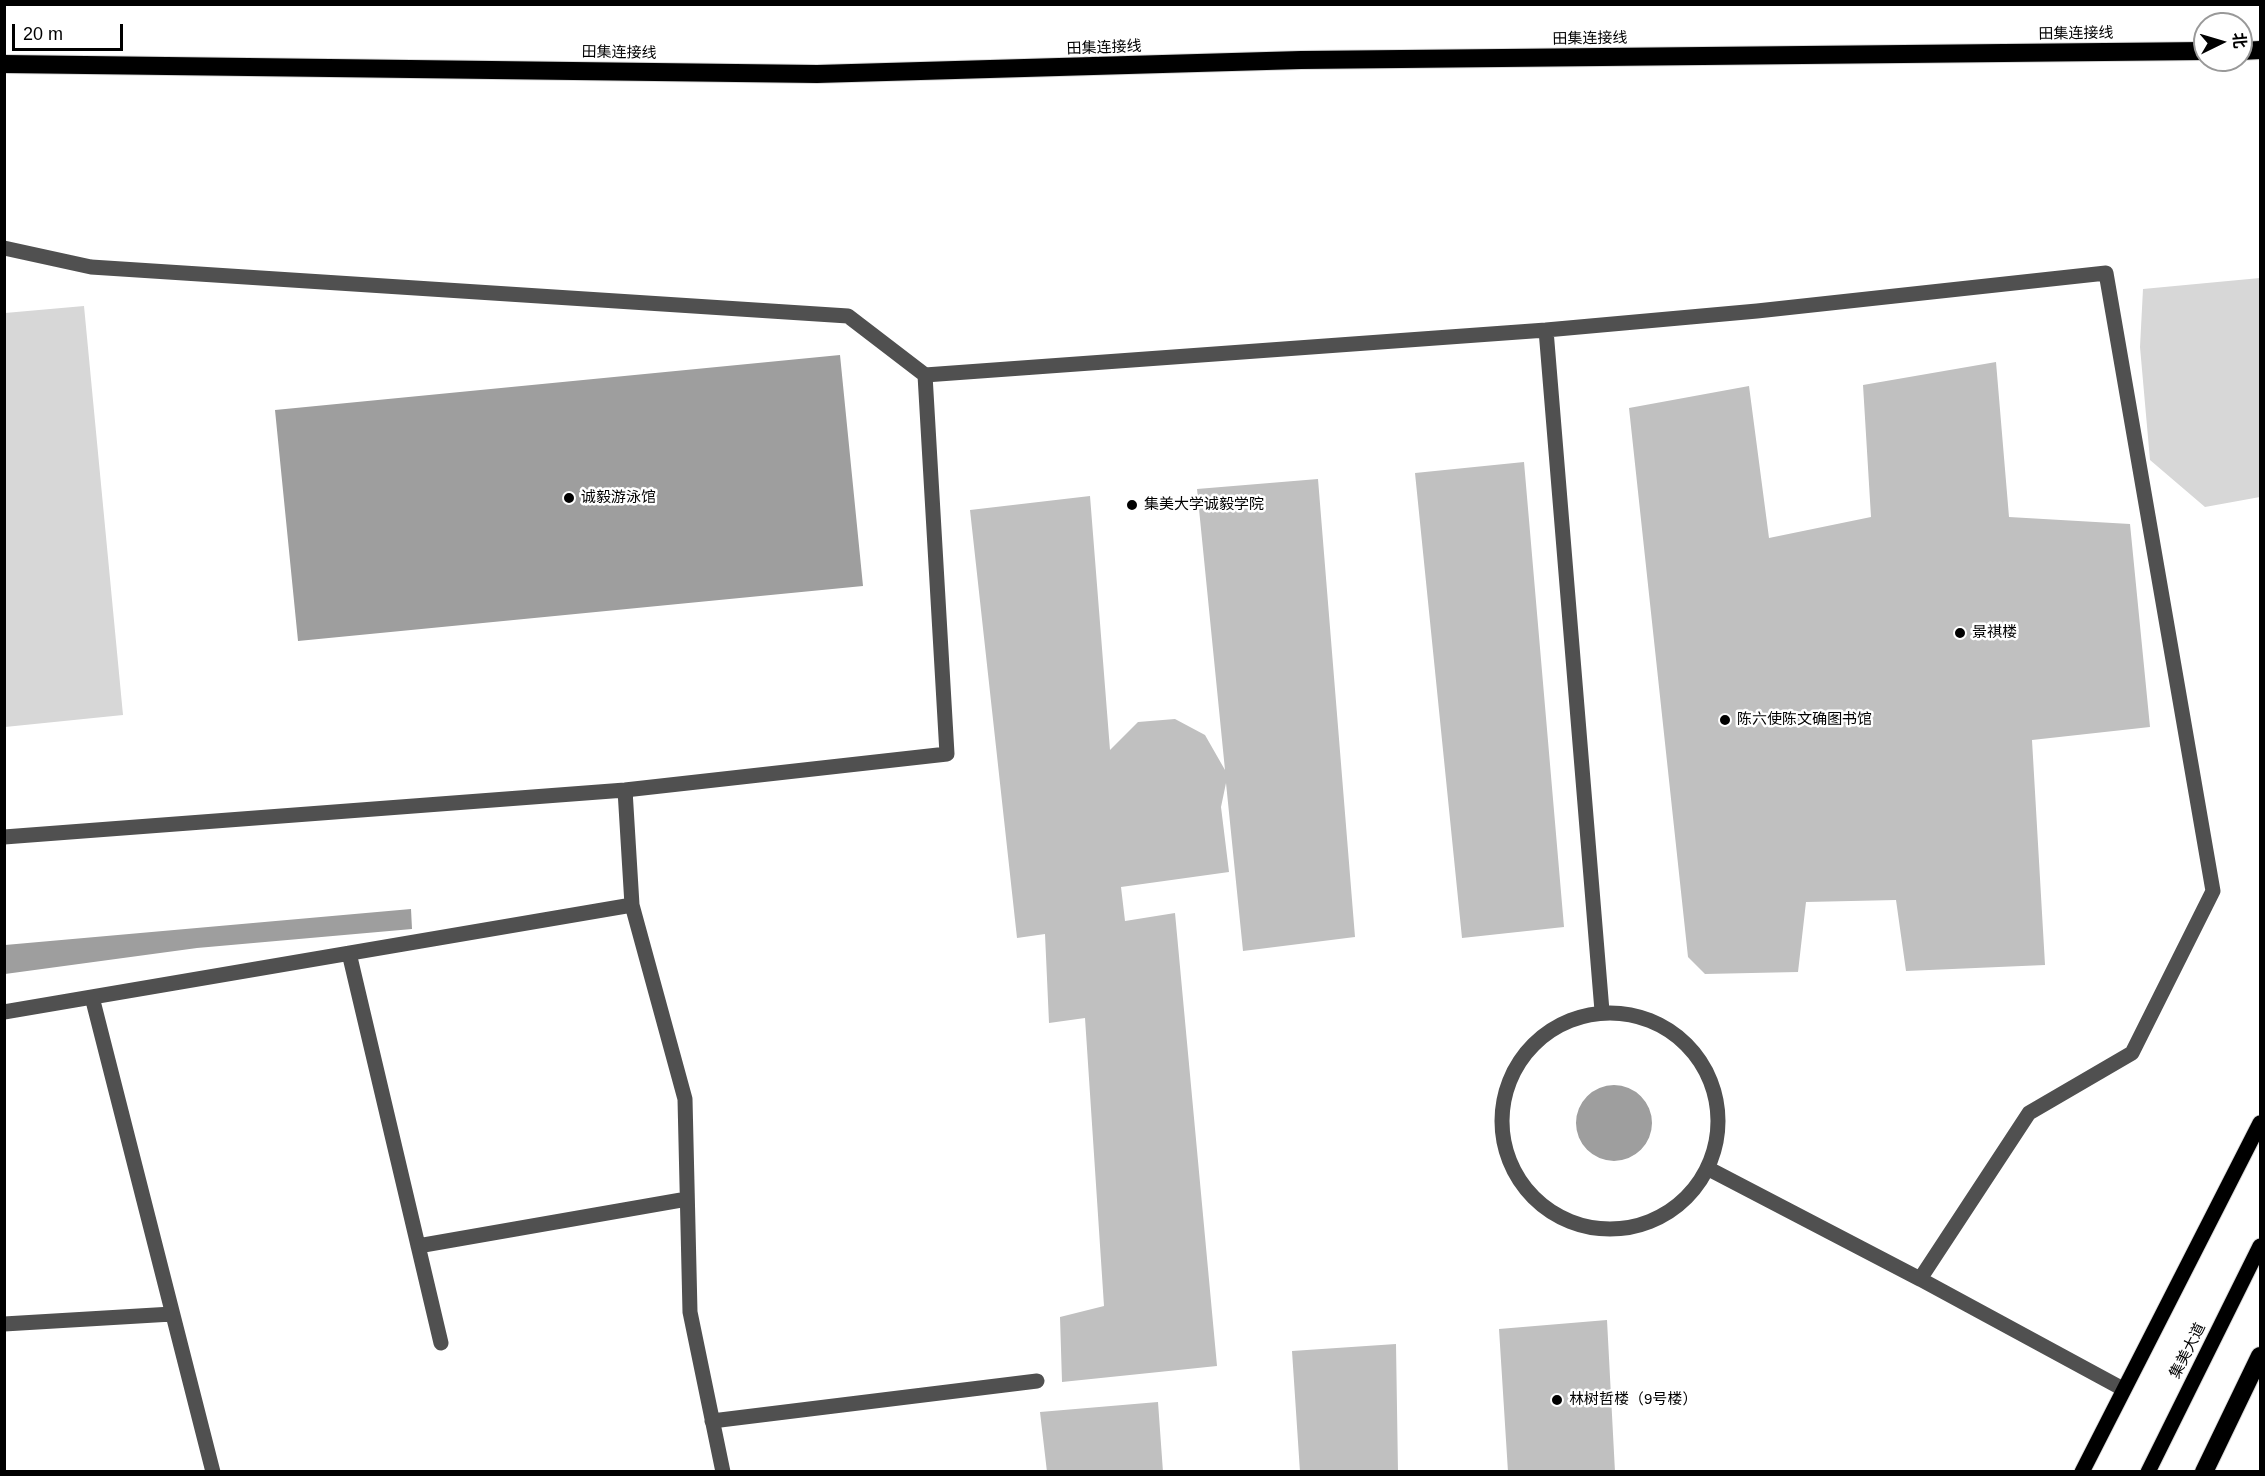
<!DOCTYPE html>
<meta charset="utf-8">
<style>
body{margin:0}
#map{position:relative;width:2265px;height:1476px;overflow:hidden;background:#fff;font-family:Arial,"Noto Sans SC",sans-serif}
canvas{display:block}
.frame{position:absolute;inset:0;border:6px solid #000;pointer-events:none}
.north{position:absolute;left:2193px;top:12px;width:60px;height:60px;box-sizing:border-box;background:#fff;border:2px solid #999;border-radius:50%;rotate:85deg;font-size:16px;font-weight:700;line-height:24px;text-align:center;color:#000}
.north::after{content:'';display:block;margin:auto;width:21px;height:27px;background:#000;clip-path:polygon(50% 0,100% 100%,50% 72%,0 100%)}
.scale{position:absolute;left:12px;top:24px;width:111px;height:27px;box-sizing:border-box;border:3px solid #000;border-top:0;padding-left:8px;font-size:18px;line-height:21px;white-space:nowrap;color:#000;-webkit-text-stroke:4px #fff;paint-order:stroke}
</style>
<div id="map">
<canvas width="2265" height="1476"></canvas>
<div class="frame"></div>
<div class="north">北</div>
<div class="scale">20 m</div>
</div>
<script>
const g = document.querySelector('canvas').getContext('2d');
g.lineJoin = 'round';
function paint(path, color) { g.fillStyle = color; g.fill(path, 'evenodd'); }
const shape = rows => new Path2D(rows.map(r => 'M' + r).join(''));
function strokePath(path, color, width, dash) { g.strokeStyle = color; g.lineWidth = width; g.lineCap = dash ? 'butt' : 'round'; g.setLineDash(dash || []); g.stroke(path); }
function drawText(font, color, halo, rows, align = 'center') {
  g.font = font + ' Arial,"Noto Sans SC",sans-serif'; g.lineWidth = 5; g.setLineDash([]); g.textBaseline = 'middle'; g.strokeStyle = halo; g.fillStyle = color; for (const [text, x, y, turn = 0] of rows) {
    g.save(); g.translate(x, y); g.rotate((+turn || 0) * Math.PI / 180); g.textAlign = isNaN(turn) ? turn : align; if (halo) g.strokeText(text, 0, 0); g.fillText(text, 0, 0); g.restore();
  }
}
paint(shape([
 [2260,278,2260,497,2205,507,2150,460,2140,347,2143,289],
 [84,306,123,715,5,727,5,313]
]), '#d7d7d7');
paint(shape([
 [840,355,863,586,298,641,275,410],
 [411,909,412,929,197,948,5,974,5,945],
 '1576 1123a38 38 0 1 1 76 0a38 38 0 1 1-76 0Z'
]), '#9e9e9e');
paint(shape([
 [1996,362,2009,517,2130,524,2150,727,2032,740,2045,965,1906,971,1896,900,1806,902,1798,972,1705,974,1688,957,1629,408,1749,386,1769,538,1871,517,1863,385],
 [1524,462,1564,927,1462,938,1415,473],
 [1318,479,1355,937,1243,951,1226,783,1221,807,1229,872,1121,887,1125,921,1175,913,1217,1366,1062,1382,1060,1317,1104,1306,1085,1018,1049,1023,1045,934,1017,938,970,510,1090,496,1110,750,1138,722,1175,719,1205,735,1225,770,1197,489],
 [1607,1320,1615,1472,1508,1472,1499,1329],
 [1396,1344,1398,1472,1300,1472,1292,1351],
 [1158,1402,1163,1472,1047,1472,1040,1412]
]), '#c0c0c0');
const major = shape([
 [2082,1472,2260,1123],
 [2148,1472,2260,1246]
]);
const highway = shape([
 [2241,51,2260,50],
 [4,64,817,74,1301,60,2205,51],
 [2204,1472,2260,1356]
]);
strokePath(major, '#dbdbdb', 17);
strokePath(highway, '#dbdbdb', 20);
strokePath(shape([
 [4,248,91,267,848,316,925,375,1546,330,1757,311,2106,273,2213,891,2132,1053,2029,1113,1920,1279,2123,1389],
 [1546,330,1602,1011],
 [625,790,632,905,685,1099,690,1312,723,1472],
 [4,837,625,790,947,754,925,375],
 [349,953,441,1343],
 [92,997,213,1472],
 [4,1012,632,905],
 '1502 1121a108 108 0 1 1 216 0a108 108 0 1 1-216 0Z',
 [1709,1169,1920,1279],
 [418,1246,687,1199],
 [4,1324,172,1314],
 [712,1421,1037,1381]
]), '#505050', 15);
strokePath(major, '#000', 15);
strokePath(highway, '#000', 18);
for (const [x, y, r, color] of [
 [569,498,6,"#000"],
 [1132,505,6,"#000"],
 [1960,633,6,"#000"],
 [1725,720,6,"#000"],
 [1557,1400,6,"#000"]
]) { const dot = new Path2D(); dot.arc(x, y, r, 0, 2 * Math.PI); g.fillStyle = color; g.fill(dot); strokePath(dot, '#fff', 2); }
drawText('15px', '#000', '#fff', [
 ["田集连接线",2076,34,-1],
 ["田集连接线",1590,39,-1],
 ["田集连接线",1104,48,-2],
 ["田集连接线",619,53,1],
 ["集美大道",2188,1351,-63]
]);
drawText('15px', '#000', '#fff', [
 ["诚毅游泳馆",581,498],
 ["集美大学诚毅学院",1144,505],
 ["景祺楼",1972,633],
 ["陈六使陈文确图书馆",1737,720],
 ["林树哲楼（9号楼）",1569,1400]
], 'left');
</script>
